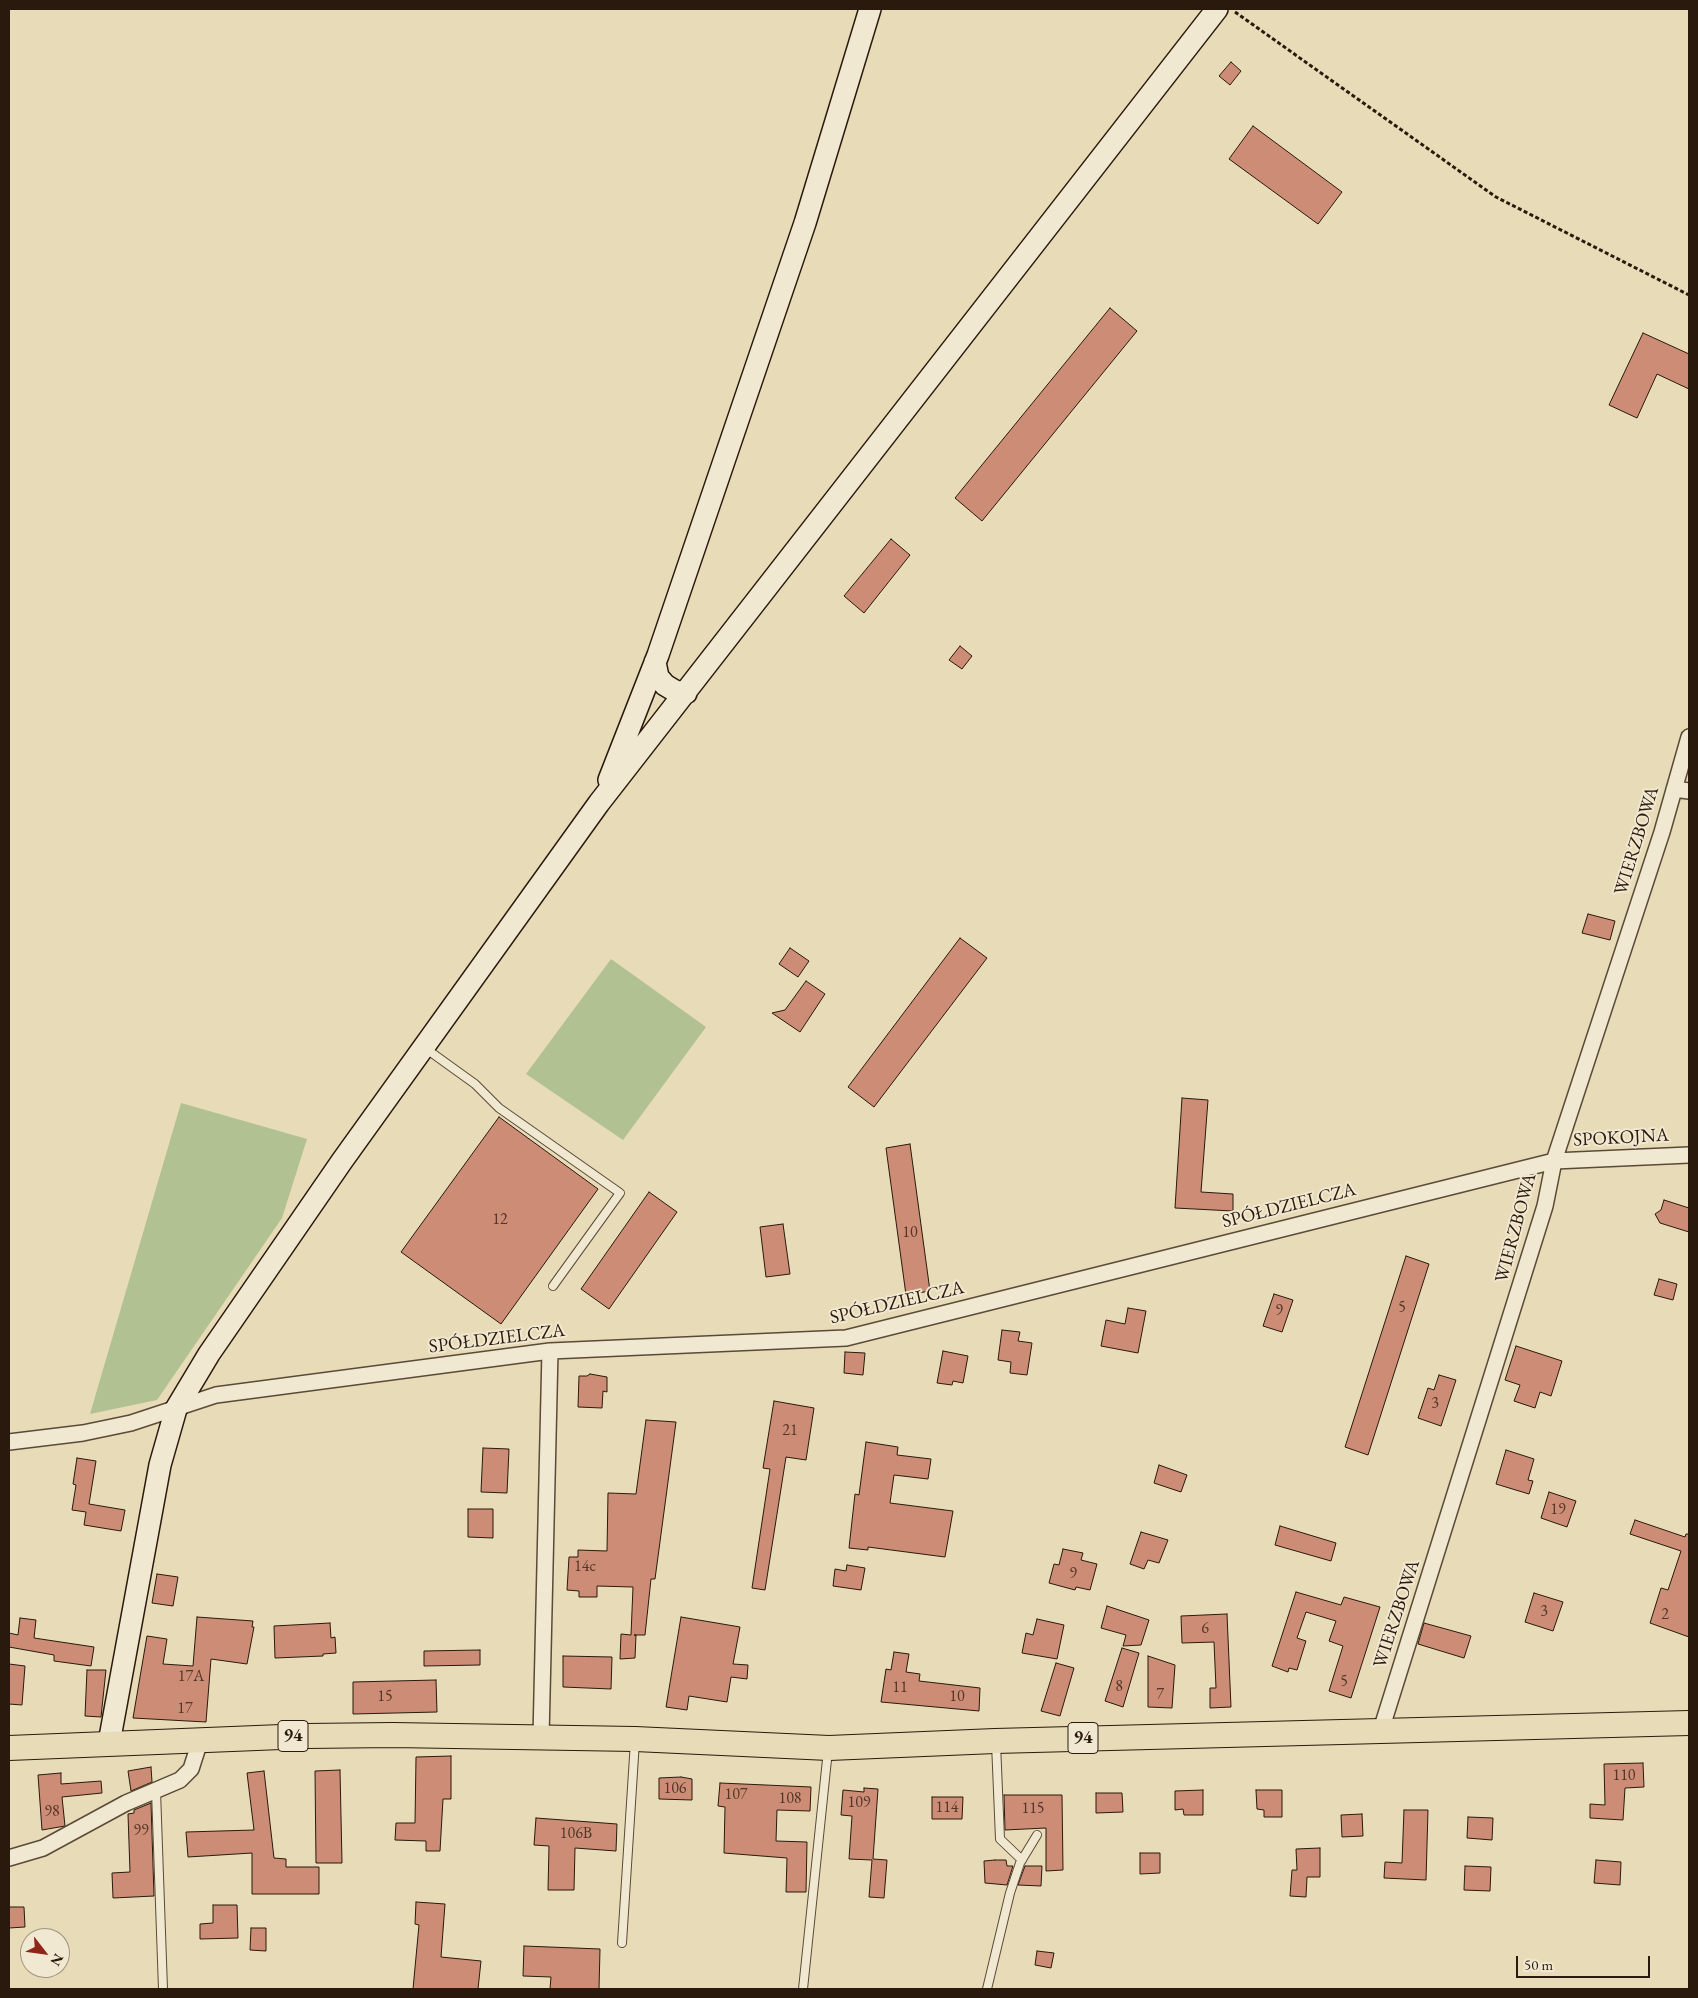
<!DOCTYPE html>
<meta charset="utf-8">
<style>
body{margin:0}
#map{position:relative;width:1698px;height:1998px;overflow:hidden;background:#e8dbb7;font-family:"EB Garamond",serif}
canvas{display:block}
.frame{position:absolute;inset:0;border:10px solid #2a190d;pointer-events:none}
.north{position:absolute;left:20px;top:1928px;width:50px;height:50px;box-sizing:border-box;background:#f0e8d0;border:1px solid #a19582;border-radius:50%;rotate:120deg;font-size:14px;font-weight:700;line-height:20px;text-align:center;color:#2a190d}
.north::after{content:'';display:block;margin:auto;width:18px;height:22px;background:#8f2418;clip-path:polygon(50% 0,100% 100%,50% 72%,0 100%)}
.scale{position:absolute;left:1516px;top:1956px;width:134px;height:22px;box-sizing:border-box;border:2px solid #2a190d;border-top:0;padding-left:6px;font-size:15px;line-height:18px;white-space:nowrap;color:#2a190d;-webkit-text-stroke:4px #f0e8d0;paint-order:stroke}
</style>
<div id="map">
<canvas width="1698" height="1998"></canvas>
<div class="frame"></div>
<div class="north">N</div>
<div class="scale">50 m</div>
</div>
<script>
const g = document.querySelector('canvas').getContext('2d');
g.lineJoin = 'round';
function paint(path, color) { g.fillStyle = color; g.fill(path, 'evenodd'); }
const shape = rows => new Path2D(rows.map(r => 'M' + r).join(''));
function strokePath(path, color, width, dash) { g.strokeStyle = color; g.lineWidth = width; g.lineCap = dash ? 'butt' : 'round'; g.setLineDash(dash || []); g.stroke(path); }
function drawText(font, color, halo, rows, align = 'center') {
  g.font = font + ' "EB Garamond",serif'; g.lineWidth = 4; g.setLineDash([]); g.textBaseline = 'middle'; g.strokeStyle = halo; g.fillStyle = color; for (const [text, x, y, turn = 0] of rows) {
    g.save(); g.translate(x, y); g.rotate((+turn || 0) * Math.PI / 180); g.textAlign = isNaN(turn) ? turn : align; if (halo) g.strokeText(text, 0, 0); g.fillText(text, 0, 0); g.restore();
  }
}
paint(shape([
 [611,959,706,1027,623,1140,526,1074],
 [181,1103,307,1139,282,1218,157,1400,90,1414]
]), '#b2c191');
const building = shape([
 [1231,62,1241,71,1230,85,1219,76,1231,62],
 [1253,126,1342,192,1318,224,1229,159,1253,126],
 [1110,308,1137,331,982,521,955,498,1110,308],
 [1643,333,1689,354,1689,389,1657,374,1637,418,1609,405,1643,333],
 [891,539,910,555,864,613,844,596,891,539],
 [960,646,972,656,962,669,949,660,960,646],
 [1588,914,1615,921,1610,940,1582,933,1588,914],
 [960,938,987,958,874,1107,848,1087,960,938],
 [790,948,809,961,798,977,779,964,790,948],
 [806,981,825,994,800,1032,772,1013,785,1010,806,981],
 [1182,1098,1208,1100,1201,1192,1233,1194,1233,1211,1175,1208,1182,1098],
 [499,1117,598,1189,501,1324,401,1252,499,1117],
 [910,1144,930,1291,906,1295,886,1148,910,1144],
 [649,1192,677,1212,609,1309,581,1289,649,1192],
 [1664,1200,1689,1208,1689,1232,1660,1223,1655,1214,1661,1210,1664,1200],
 [783,1224,790,1274,766,1277,760,1227,783,1224],
 [1406,1256,1429,1264,1368,1455,1345,1447,1406,1256],
 [1659,1279,1677,1284,1673,1300,1654,1295,1659,1279],
 [1274,1294,1293,1300,1282,1332,1263,1326,1274,1294],
 [1128,1308,1146,1311,1138,1353,1101,1346,1106,1320,1125,1324,1128,1308],
 [1002,1330,1020,1332,1018,1341,1032,1343,1027,1375,1010,1373,1011,1362,998,1360,1002,1330],
 [1516,1346,1562,1361,1551,1396,1540,1392,1535,1408,1514,1401,1520,1385,1505,1380,1516,1346],
 [943,1351,968,1356,963,1383,953,1381,952,1385,937,1383,943,1351],
 [845,1352,865,1353,863,1375,844,1373,845,1352],
 [590,1374,607,1377,607,1392,603,1391,602,1408,578,1407,579,1376,587,1376,590,1374],
 [1439,1375,1456,1380,1441,1426,1418,1418,1428,1388,1434,1390,1439,1375],
 [774,1401,814,1408,806,1460,786,1457,765,1590,752,1588,770,1469,763,1468,774,1401],
 [646,1420,676,1422,655,1579,651,1579,645,1635,634,1635,636,1635,635,1658,620,1659,621,1634,631,1635,633,1587,597,1586,597,1597,579,1597,579,1591,567,1590,569,1557,578,1557,578,1550,607,1551,608,1493,636,1494,646,1420],
 [866,1442,898,1447,897,1455,931,1459,928,1479,894,1475,890,1503,953,1511,945,1557,868,1547,868,1550,849,1548,855,1494,859,1495,866,1442],
 [483,1448,509,1449,507,1493,481,1492,483,1448],
 [1506,1450,1534,1459,1528,1480,1533,1481,1529,1494,1496,1484,1506,1450],
 [77,1458,96,1461,89,1504,125,1510,121,1531,84,1525,86,1512,72,1510,76,1485,73,1484,77,1458],
 [1159,1465,1187,1475,1181,1492,1154,1483,1159,1465],
 [1549,1492,1576,1501,1567,1527,1541,1518,1549,1492],
 [468,1509,493,1509,493,1538,468,1537,468,1509],
 [1635,1520,1685,1537,1686,1534,1689,1534,1689,1637,1650,1623,1661,1588,1668,1590,1681,1551,1630,1534,1635,1520],
 [1280,1526,1336,1543,1331,1561,1275,1545,1280,1526],
 [1141,1532,1168,1540,1159,1563,1148,1560,1144,1569,1130,1564,1141,1532],
 [1063,1549,1083,1553,1081,1560,1097,1564,1090,1590,1076,1587,1075,1590,1049,1583,1054,1564,1059,1565,1063,1549],
 [847,1565,865,1568,861,1590,833,1586,835,1569,846,1571,847,1565],
 [157,1574,178,1577,173,1606,152,1603,157,1574],
 [1296,1592,1341,1605,1344,1597,1380,1607,1351,1698,1329,1691,1343,1646,1329,1641,1336,1621,1306,1612,1297,1638,1306,1641,1297,1670,1289,1668,1288,1672,1272,1666,1296,1592],
 [1534,1593,1563,1602,1553,1631,1525,1622,1534,1593],
 [1107,1606,1149,1620,1141,1645,1123,1646,1126,1635,1101,1628,1107,1606],
 [1227,1614,1231,1707,1210,1708,1210,1688,1216,1688,1214,1642,1182,1643,1181,1616,1227,1614],
 [197,1617,253,1621,252,1627,254,1627,247,1664,211,1659,206,1722,133,1718,147,1636,167,1639,163,1664,193,1666,197,1617],
 [681,1617,740,1627,733,1664,748,1665,747,1679,731,1677,727,1702,689,1696,687,1710,666,1707,681,1617],
 [20,1618,36,1620,34,1638,94,1647,91,1666,54,1661,54,1655,9,1647,9,1633,18,1635,20,1618],
 [1037,1619,1064,1625,1057,1659,1022,1653,1026,1633,1033,1635,1037,1619],
 [330,1623,331,1638,335,1637,336,1653,323,1654,323,1656,275,1658,274,1626,330,1623],
 [1424,1623,1471,1636,1464,1658,1418,1644,1424,1623],
 [1122,1648,1139,1653,1123,1707,1105,1701,1122,1648],
 [480,1650,480,1665,424,1666,424,1651,480,1650],
 [894,1652,909,1654,906,1672,920,1674,919,1681,980,1688,979,1711,881,1702,886,1669,891,1670,894,1652],
 [563,1656,612,1657,611,1689,563,1687,563,1656],
 [1148,1656,1175,1665,1172,1708,1148,1707,1148,1656],
 [1056,1663,1074,1668,1060,1716,1041,1711,1056,1663],
 [9,1664,25,1666,22,1705,9,1704,9,1664],
 [87,1670,106,1670,101,1717,85,1716,87,1670],
 [436,1680,437,1712,353,1714,353,1682,436,1680],
 [451,1756,451,1799,443,1799,440,1851,426,1851,426,1841,395,1840,396,1823,415,1823,416,1757,451,1756],
 [1643,1763,1644,1787,1625,1788,1623,1820,1590,1818,1590,1804,1605,1805,1604,1764,1643,1763],
 [151,1767,152,1782,131,1791,128,1771,151,1767],
 [340,1770,342,1863,316,1863,315,1771,340,1770],
 [264,1771,274,1858,286,1859,286,1867,319,1867,319,1894,252,1894,252,1853,188,1857,186,1832,254,1830,247,1773,264,1771],
 [61,1773,61,1784,101,1781,102,1793,62,1797,65,1826,42,1830,38,1775,61,1773],
 [681,1777,692,1779,692,1800,659,1799,659,1778,681,1777],
 [720,1783,811,1787,810,1811,777,1810,776,1841,807,1842,806,1892,786,1892,787,1858,724,1853,725,1807,718,1806,720,1783],
 [864,1788,878,1789,873,1859,887,1860,884,1898,869,1897,872,1860,849,1859,852,1816,841,1815,843,1790,864,1792,864,1788],
 [1203,1790,1203,1815,1184,1815,1183,1809,1175,1810,1175,1791,1203,1790],
 [1256,1790,1282,1790,1282,1817,1264,1817,1264,1810,1257,1809,1256,1790],
 [1096,1793,1122,1793,1123,1812,1096,1813,1096,1793],
 [1004,1795,1062,1795,1063,1870,1046,1871,1046,1828,1005,1830,1004,1795],
 [932,1797,963,1797,962,1819,932,1819,932,1797],
 [151,1803,154,1896,113,1898,112,1873,130,1872,128,1814,134,1813,134,1810,151,1803],
 [1404,1810,1428,1810,1426,1880,1384,1878,1385,1862,1402,1863,1404,1810],
 [1362,1814,1363,1836,1342,1837,1341,1815,1362,1814],
 [1468,1817,1493,1818,1492,1840,1467,1838,1468,1817],
 [536,1818,617,1824,616,1851,575,1848,574,1890,548,1890,549,1846,534,1845,536,1818],
 [1320,1848,1320,1877,1307,1877,1306,1897,1290,1896,1292,1870,1297,1870,1296,1849,1320,1848],
 [1140,1853,1160,1853,1160,1873,1140,1874,1140,1853],
 [995,1860,1006,1860,1007,1866,1013,1866,1007,1885,985,1883,984,1861,995,1860],
 [1596,1860,1621,1862,1620,1885,1594,1883,1596,1860],
 [1025,1866,1042,1866,1041,1886,1018,1885,1025,1866],
 [1465,1866,1491,1867,1490,1891,1464,1890,1465,1866],
 [416,1902,445,1904,441,1957,481,1961,478,1989,413,1989,419,1925,415,1924,416,1902],
 [213,1905,237,1905,238,1938,200,1939,200,1924,213,1923,213,1905],
 [9,1907,24,1907,25,1927,9,1928,9,1907],
 [251,1928,266,1928,266,1951,250,1950,251,1928],
 [524,1946,600,1949,599,1989,550,1989,551,1977,523,1976,524,1946],
 [1037,1951,1054,1953,1051,1968,1035,1965,1037,1951]
]);
paint(building, '#cc8c75');
strokePath(building, '#2a190d', 1);
const lane = shape([
 [425,1048,475,1084,499,1108,620,1193,553,1286],
 [996,1743,1000,1839,1022,1860],
 [156,1791,163,1989],
 [622,1943,635,1741],
 [803,1989,828,1750],
 [987,1989,1010,1893,1020,1863,1037,1835]
]);
const street = shape([
 [1674,789,1689,791],
 [9,1442,83,1433,131,1423,216,1395,550,1351,846,1338,1554,1161,1689,1155],
 [1381,1730,1545,1206,1554,1161,1662,832,1689,737],
 [541,1737,550,1351],
 [9,1858,43,1848,126,1803,180,1780,191,1769,200,1741]
]);
const secondary = shape([
 [655,662,658,677,665,685,675,691,686,693],
 [609,780,658,655,805,223,870,9],
 [109,1743,160,1465,176,1409,209,1354,342,1161,599,803,1217,9]
]);
const primary = shape([
 [9,1748,306,1736,393,1735,635,1739,829,1748,995,1741,1689,1723]
]);
strokePath(lane, '#5a4a38', 10);
strokePath(street, '#5a4a38', 18);
strokePath(secondary, '#2a190d', 24);
strokePath(primary, '#2a190d', 26);
strokePath(shape([
 [1235,12,1496,197,1689,295]
]), '#2a190d', 3, [4, 2.5]);
strokePath(lane, '#f0e8d0', 8);
strokePath(street, '#f0e8d0', 15);
strokePath(secondary, '#f0e8d0', 21);
strokePath(primary, '#e8dbb7', 24);
drawText('16px', '#523627', null, [
 ["12",500,1220],
 ["10",910,1233],
 ["5",1402,1308],
 ["9",1279,1311],
 ["3",1435,1404],
 ["21",790,1431],
 ["19",1558,1510],
 ["14c",585,1567],
 ["9",1073,1574],
 ["3",1544,1612],
 ["2",1665,1615],
 ["6",1205,1629],
 ["17A",191,1677],
 ["5",1344,1682],
 ["8",1119,1687],
 ["11",900,1688],
 ["7",1160,1695],
 ["15",385,1697],
 ["10",957,1697],
 ["17",185,1709],
 ["110",1624,1776],
 ["106",675,1789],
 ["107",736,1795],
 ["108",790,1799],
 ["109",859,1803],
 ["114",947,1808],
 ["115",1033,1809],
 ["98",52,1812],
 ["99",141,1831],
 ["106B",576,1834]
]);
for (const [x, y, w] of [
 [293,1736,30],
 [1083,1738,30]
]) { const box = new Path2D(); box.roundRect(x - w / 2, y - 15.5, w, 31, 4); g.fillStyle = '#f0e8d0'; g.fill(box); strokePath(box, '#2a190d', 1); }
drawText('bold 18px', '#2a190d', null, [
 ["94",293,1736],
 ["94",1083,1738]
]);
drawText('19px', '#2a190d', '#f0e8d0', [
 ["WIERZBOWA",1637,841,-73],
 ["SPOKOJNA",1621,1138,-3],
 ["SPÓŁDZIELCZA",1289,1206,-14],
 ["WIERZBOWA",1516,1228,-75],
 ["SPÓŁDZIELCZA",897,1303,-13],
 ["SPÓŁDZIELCZA",497,1339,-7],
 ["WIERZBOWA",1397,1614,-72]
]);
</script>
